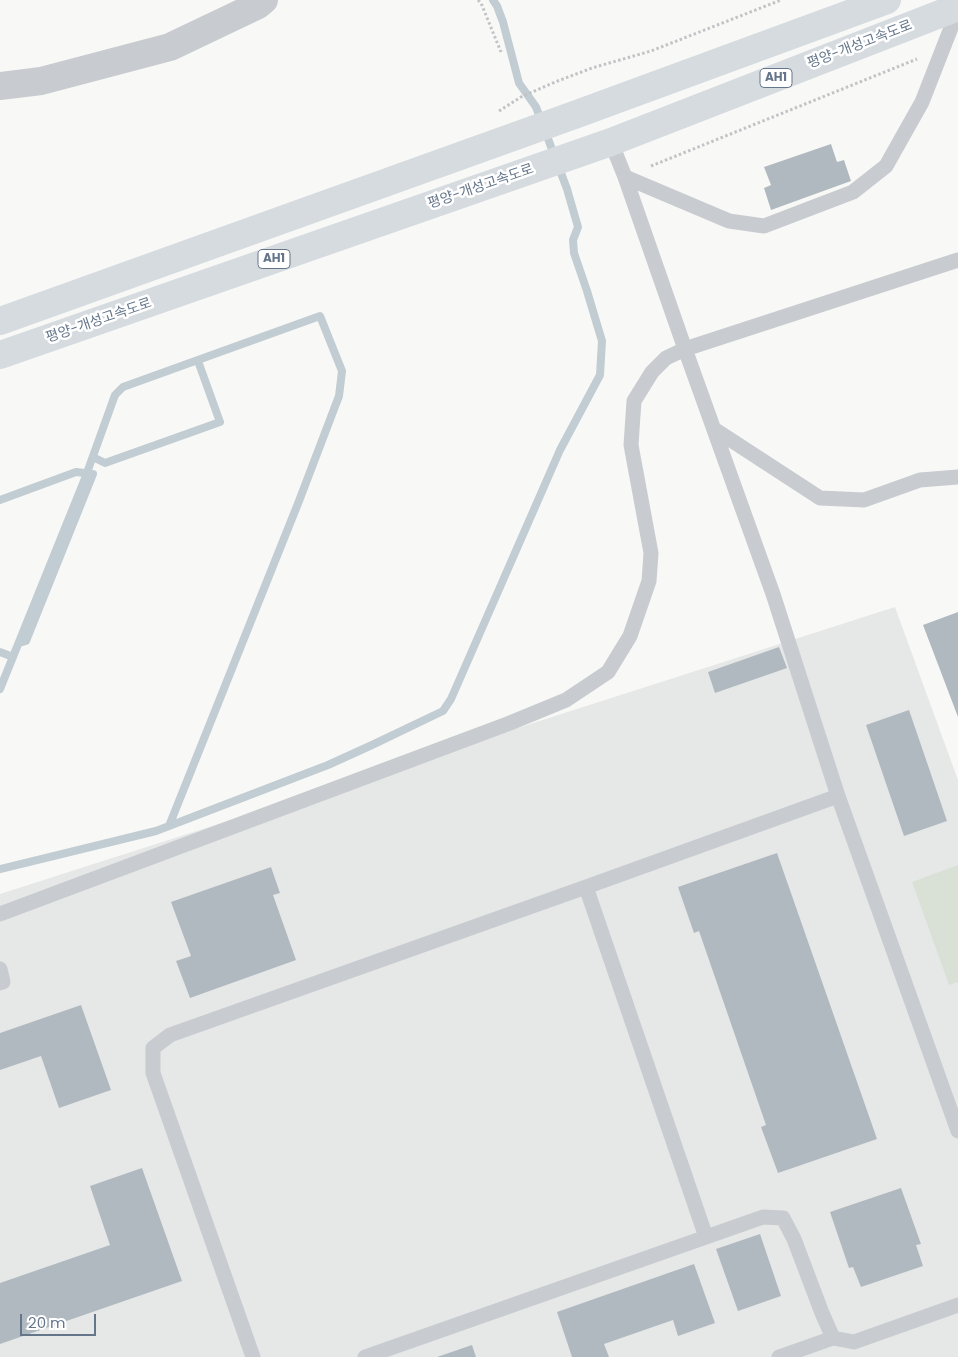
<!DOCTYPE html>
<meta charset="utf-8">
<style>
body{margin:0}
#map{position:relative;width:958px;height:1357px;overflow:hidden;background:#f8f9f6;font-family:Poppins,sans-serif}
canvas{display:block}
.scale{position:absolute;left:20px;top:1314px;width:76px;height:22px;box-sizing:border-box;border:2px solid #65768a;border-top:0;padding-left:6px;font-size:15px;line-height:18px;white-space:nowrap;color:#65768a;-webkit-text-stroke:4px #fff;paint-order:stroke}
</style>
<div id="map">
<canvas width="958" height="1357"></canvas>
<div class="scale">20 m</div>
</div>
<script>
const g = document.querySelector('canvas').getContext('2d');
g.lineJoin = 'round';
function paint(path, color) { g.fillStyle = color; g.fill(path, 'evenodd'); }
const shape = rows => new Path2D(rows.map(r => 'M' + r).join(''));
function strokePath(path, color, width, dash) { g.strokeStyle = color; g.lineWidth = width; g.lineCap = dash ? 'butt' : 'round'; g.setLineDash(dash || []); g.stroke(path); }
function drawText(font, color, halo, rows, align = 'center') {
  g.font = font + ' Poppins,"Noto Sans KR",sans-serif'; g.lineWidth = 5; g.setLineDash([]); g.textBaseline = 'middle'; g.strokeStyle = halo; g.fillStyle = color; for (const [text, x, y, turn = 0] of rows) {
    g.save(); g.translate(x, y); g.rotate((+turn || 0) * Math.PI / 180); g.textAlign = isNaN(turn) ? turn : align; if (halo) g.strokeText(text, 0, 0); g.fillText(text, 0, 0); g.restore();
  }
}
paint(shape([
 [895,607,958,780,958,1357,0,1357,0,894]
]), '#e6e8e7');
paint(shape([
 [958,865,958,982,949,985,912,882]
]), '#d9e1d6');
strokePath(shape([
 [93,457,105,463,220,422,198,361],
 [0,500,76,472,93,474,26,641,19,643],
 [0,652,13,657],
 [0,689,84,481,115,395,123,387,320,316,342,371,339,396,299,501,169,826],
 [0,869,156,831,328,765,372,745,443,711,451,699,560,450,600,375,602,341,587,291,574,253,573,240,578,227,567,189,536,107,519,83,503,22,497,6,493,0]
]), '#c2cdd3', 8);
paint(shape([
 [831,144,837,162,844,160,851,181,771,210,764,188,771,185,764,167],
 [958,612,958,717,923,625],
 [779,647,787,668,715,693,708,672],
 [909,710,947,821,904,836,866,725],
 [777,853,877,1139,778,1173,761,1127,766,1125,699,931,694,933,678,887],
 [271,867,280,893,273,895,296,960,190,998,176,961,191,956,171,902],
 [81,1005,111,1090,59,1108,41,1056,0,1070,0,1033],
 [142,1168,182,1281,0,1344,0,1283,110,1245,90,1186],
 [901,1188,921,1244,916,1245,923,1266,861,1287,853,1267,849,1268,830,1212],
 [760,1234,781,1296,738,1311,716,1249],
 [694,1264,715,1323,678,1336,673,1320,604,1344,609,1357,572,1357,557,1312],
 [472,1345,476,1357,437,1357]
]), '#b1b9c0');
strokePath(shape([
 [478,0,481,3,501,52],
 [499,111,521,97,555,82,592,68,651,51,781,0],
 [651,166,917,59]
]), '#c1c3c6', 3, [2.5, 2.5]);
strokePath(shape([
 [611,142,625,177,685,349,773,594,838,796,958,1131],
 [625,177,729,221,764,226,853,192,886,166,922,102,958,10],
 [714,429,820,498,864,500,920,480,958,477],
 [586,887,706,1237],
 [0,914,510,723,566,700,608,672,630,636,649,581,651,553,631,445,634,401,652,372,666,358,685,349,958,260],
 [0,969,3,982,0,983],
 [253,1357,153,1073,153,1048,170,1035,586,887,838,796],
 [365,1357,763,1217,783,1218,794,1239,822,1313,833,1338,854,1342,958,1305],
 [779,1357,833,1338]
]), '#c8ccd0', 15);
strokePath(shape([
 [0,86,41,81,170,47,258,5,264,0]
]), '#c8ccd0', 28);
strokePath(shape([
 [0,321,577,114,887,0],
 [0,355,611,142,958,7]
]), '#d6dbe0', 28);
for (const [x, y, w] of [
 [776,78,32],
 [274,259,32]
]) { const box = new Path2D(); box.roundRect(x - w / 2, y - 9.5, w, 19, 4); g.fillStyle = '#fff'; g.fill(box); strokePath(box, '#65768a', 1); }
drawText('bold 12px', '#65768a', null, [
 ["AH1",776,78],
 ["AH1",274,259]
]);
drawText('14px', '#65768a', '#fff', [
 ["평양-개성고속도로",860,45,-21],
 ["평양-개성고속도로",481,187,-19],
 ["평양-개성고속도로",99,321,-19]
]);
</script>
